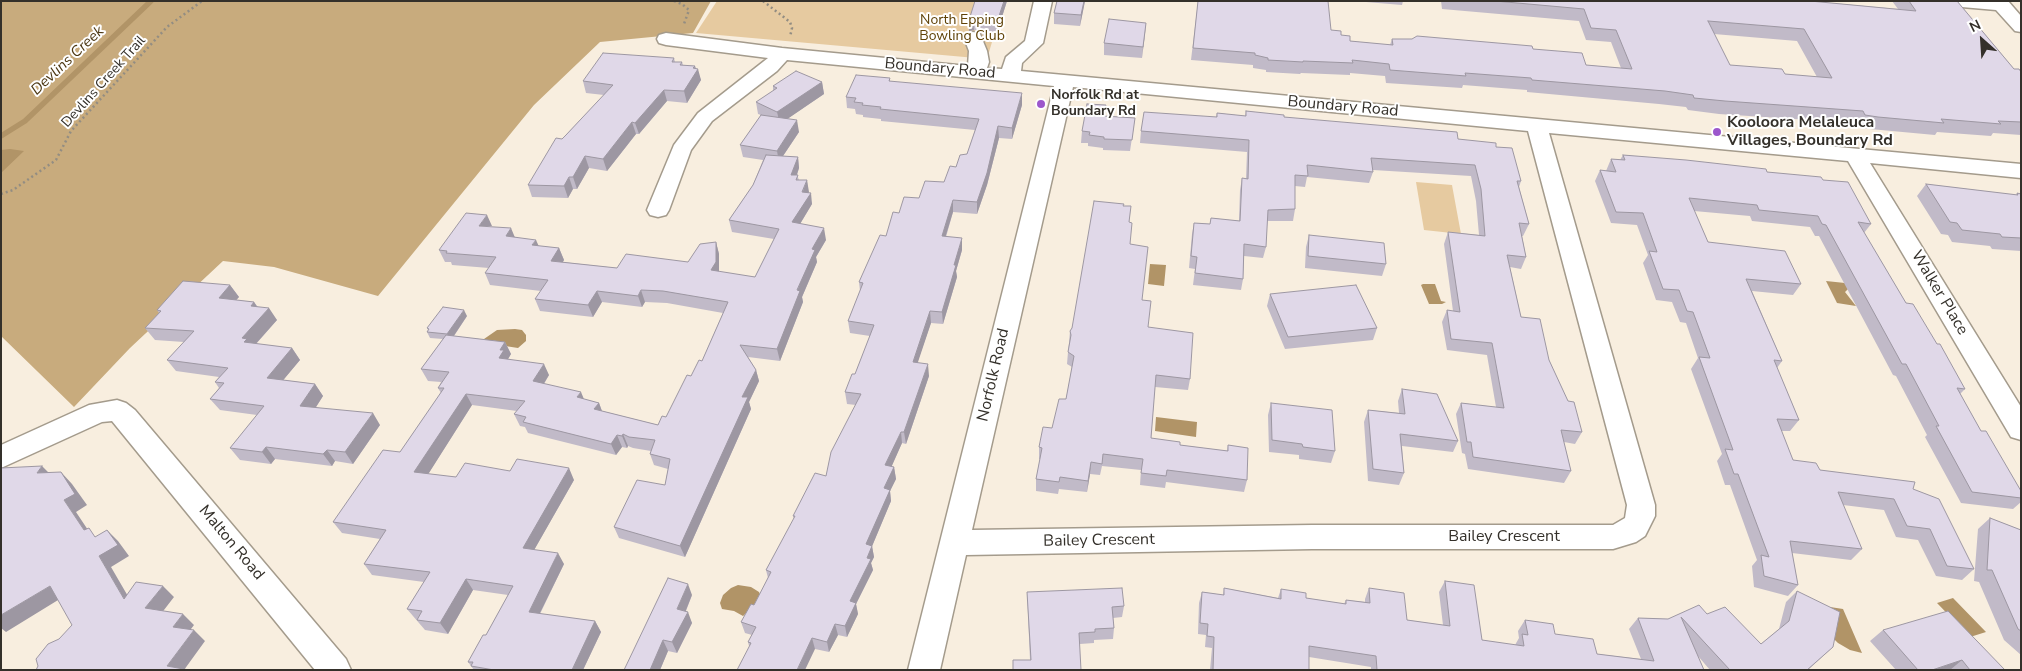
<!DOCTYPE html>
<style>
body{margin:0}
#map{position:relative;width:2022px;height:671px;overflow:hidden;background:#f8eedf;font-family:"Nunito Sans",sans-serif}
canvas{display:block}
.frame{position:absolute;inset:0;border:2px solid #34302a;pointer-events:none}
.north{position:absolute;left:1957px;top:15px;width:50px;height:50px;-webkit-text-stroke:4px #fff;paint-order:stroke;rotate:334deg;font-size:14px;font-weight:700;line-height:20px;text-align:center;color:#34302a}
.north::after{content:'';display:block;margin:auto;width:18px;height:22px;background:#34302a;clip-path:polygon(50% 0,100% 100%,50% 72%,0 100%)}
</style>
<div id="map">
<canvas width="2022" height="671"></canvas>
<div class="frame"></div>
<div class="north">N</div>
</div>
<script>
const g = document.querySelector('canvas').getContext('2d');
g.lineJoin = 'round';
function paint(path, color) { g.fillStyle = color; g.fill(path, 'evenodd'); }
const shape = rows => new Path2D(rows.map(r => 'M' + r).join(''));
function strokePath(path, color, width, dash) { g.strokeStyle = color; g.lineWidth = width; g.lineCap = dash ? 'butt' : 'round'; g.setLineDash(dash || []); g.stroke(path); }
function drawText(font, color, halo, rows, align = 'center') {
  g.font = font + ' "Nunito Sans",sans-serif'; g.lineWidth = 4; g.setLineDash([]); g.textBaseline = 'middle'; g.strokeStyle = halo; g.fillStyle = color; for (const [text, x, y, turn = 0] of rows) {
    g.save(); g.translate(x, y); g.rotate((+turn || 0) * Math.PI / 180); g.textAlign = isNaN(turn) ? turn : align; if (halo) g.strokeText(text, 0, 0); g.fillText(text, 0, 0); g.restore();
  }
}
paint(shape([
 [717,1,1004,1,987,59,696,33],
 [1416,182,1452,185,1461,234,1424,230]
]), '#e6caa0');
paint(shape([
 [1,1,711,1,693,33,600,42,534,105,378,296,274,267,223,261,130,348,74,407,1,336]
]), '#c8ab7d');
paint(shape([
 [10,149,24,151,1,173,1,150],
 [1150,264,1166,265,1164,286,1148,284],
 [1826,281,1845,283,1850,287,1845,292,1856,306,1837,303],
 [1423,284,1435,284,1441,301,1446,302,1442,304,1429,304,1421,285],
 [515,329,522,330,526,335,526,341,518,348,486,343,484,339,497,330],
 [1156,417,1197,422,1196,437,1155,431],
 [738,585,751,587,759,592,762,599,743,616,734,611,722,609,720,603,723,595,731,588],
 [1953,598,1986,632,1970,637,1937,603],
 [1830,607,1843,609,1862,653,1850,650,1838,643,1833,638]
]), '#b19467');
strokePath(shape([
 [1,136,25,121,151,1]
]), '#b19467', 5.5);
const minor = shape([
 [1034,1,1052,1,1043,43,1022,63,1021,71,2021,164,2021,178,1870,163,2021,407,2021,440,2011,437,1848,161,1549,133,1655,505,1655,516,1645,536,1636,542,1613,549,1312,549,966,555,940,670,908,670,1054,86,787,60,777,71,712,121,691,150,669,210,666,215,658,217,650,215,647,210,674,145,698,113,768,58,666,45,659,43,657,39,659,35,666,33,782,48,968,66,969,51,964,38,966,34,973,32,980,34,987,51,989,62,987,68,1002,69,1006,57,1025,41,1034,1],
 [1073,87,1528,131,1627,505,1625,518,1613,525,1312,525,972,530,1073,87],
 [1941,1,2008,1,2021,16,2021,32,2015,31,1996,10,1950,6,1944,5,1941,1],
 [117,400,126,403,135,410,346,659,351,670,315,670,112,421,102,422,1,468,1,445,89,405,117,400]
]);
strokePath(minor, '#a49b8c', 3);
strokePath(shape([
 [674,1,682,4,689,10,684,24],
 [763,1,790,22,792,28,790,37],
 [1736,111,1742,126],
 [1,194,13,190,56,160,71,131,167,27,202,1]
]), '#938d82', 2.5, [2, 3]);
paint(minor, '#fff');
paint(shape([
 [975,1,1007,1,996,36,983,35,981,32,974,30,969,31],
 [1057,1,1085,1,1080,26,1054,24,1054,13],
 [1198,1,1331,30,1341,35,1350,41,1390,45,1392,39,1533,49,1586,65,1621,68,1611,42,1586,40,1579,21,1442,9,1441,1,1810,1,1898,9,1892,1,1957,1,2014,69,2021,72,2021,135,1993,133,1991,136,1937,132,1935,135,1870,129,1857,127,1855,123,1719,114,1688,110,1686,107,1659,104,1527,92,1527,90,1463,85,1462,88,1386,83,1385,76,1350,73,1350,75,1301,73,1300,74,1266,72,1266,70,1253,68,1253,65,1191,60],
 [1714,34,1797,41,1817,77,1785,74,1730,65],
 [1354,1,1403,1,1402,5],
 [1146,23,1142,58,1104,55,1104,43],
 [674,58,675,62,682,62,683,65,695,66,701,80,687,103,667,101,639,134,636,134,607,171,589,168,577,189,573,189,568,198,532,197,528,185,562,139,604,95,586,93,583,81],
 [890,78,890,81,1022,105,1012,139,999,138,987,185,977,214,953,212,946,237,962,250,956,271,957,277,943,324,931,323,917,363,929,376,906,444,902,443,891,467,894,467,896,479,890,491,891,501,872,546,874,557,871,563,873,570,856,604,858,614,847,637,838,635,829,652,815,649,749,646,748,642,752,635,745,633,741,622,754,605,768,578,766,570,794,519,793,516,826,476,856,405,847,404,845,392,855,374,870,336,850,333,848,321,860,291,859,282,899,213,944,182,956,167,967,154,975,130,881,121,881,119,863,117,863,115,856,114,855,109,847,108,846,97],
 [822,82,824,94,787,119,799,132,783,156,798,157,799,168,797,175,799,180,807,180,808,193,812,204,800,224,826,240,816,257,817,262,802,297,803,302,780,361,748,357,756,370,759,381,749,402,751,409,685,557,619,538,614,527,665,485,668,469,654,465,650,454,651,451,633,448,628,446,627,448,622,447,616,455,528,433,525,427,520,426,514,414,517,411,472,405,428,474,456,477,510,471,574,480,534,550,564,564,540,614,595,621,601,632,583,670,474,670,468,662,486,635,508,595,473,590,448,634,425,630,407,609,424,582,372,575,364,564,380,539,342,533,333,522,400,452,441,393,438,388,441,382,428,381,421,369,443,339,430,338,427,332,428,330,427,328,467,316,454,336,505,342,511,354,508,359,549,375,544,384,583,399,599,403,602,411,658,425,666,417,691,376,702,361,723,313,667,303,645,302,642,307,602,302,593,317,540,311,535,299,541,291,490,285,485,273,489,268,452,265,451,262,445,262,439,250,492,227,515,237,539,246,559,248,564,260,563,262,617,268,688,262,716,242,719,254,719,272,755,277,774,239,732,232,729,220,753,185,763,160,743,157,740,145,761,115,758,114,756,102,773,91,773,86],
 [1106,105,1105,116,1135,118,1130,151,1103,150,1103,148,1088,146,1088,143,1081,143,1082,131],
 [1246,111,1284,117,1458,139,1496,147,1521,181,1519,187,1529,224,1523,236,1522,236,1526,257,1521,269,1510,267,1521,317,1549,360,1582,432,1575,444,1564,442,1571,471,1564,483,1468,469,1465,454,1462,453,1456,414,1461,403,1496,407,1487,355,1447,350,1442,322,1447,310,1453,311,1444,244,1448,232,1479,235,1476,201,1471,176,1373,170,1373,172,1369,183,1307,177,1305,187,1295,186,1295,209,1293,221,1267,221,1266,247,1263,258,1244,256,1243,279,1241,290,1193,285,1195,269,1189,268,1192,234,1194,223,1210,224,1211,218,1239,221,1240,190,1242,178,1246,179,1247,152,1140,143,1141,131,1216,117,1217,113,1245,116],
 [1623,155,1767,172,1823,180,1871,224,1864,233,1906,303,1937,344,1965,389,1960,394,1981,431,2021,491,2021,502,2013,509,1961,503,1925,437,1927,435,1896,376,1893,375,1819,236,1815,236,1810,227,1752,221,1750,216,1694,211,1708,242,1801,284,1793,295,1752,291,1782,361,1777,368,1799,420,1790,431,1781,431,1793,460,1820,470,1913,489,1974,569,1962,580,1936,576,1918,540,1896,537,1884,510,1843,505,1862,549,1851,560,1792,553,1798,585,1788,596,1754,587,1752,566,1757,560,1730,485,1725,485,1717,461,1722,454,1691,369,1698,358,1686,323,1680,322,1672,302,1656,300,1643,263,1648,255,1637,225,1611,223,1595,181,1600,170,1606,171,1611,159,1620,160],
 [1926,184,2016,195,2017,193,2021,194,2021,251,1992,249,1990,246,1952,242,1948,235,1941,234,1917,196],
 [1124,206,1129,222,1130,244,1148,327,1190,379,1188,390,1155,387,1151,438,1180,445,1227,451,1228,445,1247,480,1244,492,1166,482,1165,488,1140,485,1141,470,1102,466,1100,475,1090,474,1087,492,1059,489,1058,494,1036,491,1036,479,1040,459,1039,459,1039,447,1052,428,1066,399,1072,367,1067,364,1068,352,1069,343,1070,331,1072,328],
 [1309,235,1386,264,1382,276,1305,268,1306,247],
 [230,285,239,297,236,300,254,302,257,306,277,320,256,344,292,348,300,360,283,380,315,384,323,396,316,407,380,425,353,464,335,461,332,466,275,459,271,464,240,460,230,448,257,415,220,410,210,399,219,388,215,382,219,377,176,371,167,360,184,342,155,340,145,328,159,313,157,310],
 [1270,294,1377,328,1373,340,1285,349,1267,306],
 [1402,389,1458,441,1453,452,1402,446,1404,473,1399,485,1368,481,1364,422,1368,410,1399,413,1398,401],
 [1271,403,1335,451,1331,463,1299,459,1299,455,1269,452,1268,415],
 [1990,518,2021,530,2021,655,2004,640,1979,582,1974,581,1978,529],
 [1445,581,1482,640,1515,645,1519,638,1518,631,1525,620,1597,654,1641,659,1629,629,1638,618,1668,619,1707,614,1761,644,1779,629,1786,602,1797,591,1833,647,1808,670,1710,670,1698,656,1704,670,1371,670,1371,667,1309,657,1309,670,1210,670,1212,648,1205,647,1206,635,1198,634,1199,603,1202,592,1223,595,1224,588,1278,598,1281,589,1306,598,1344,604,1346,600,1365,602,1365,599,1369,588,1407,620,1443,625,1439,592],
 [1027,592,1124,606,1122,617,1113,618,1114,628,1113,639,1094,640,1094,643,1080,644,1030,660],
 [692,595,686,611,692,623,677,653,668,651,660,670,624,670],
 [1883,630,2005,670,1896,670,1870,641]
]), '#c1bac8');
paint(shape([
 [1004,1,1007,1,996,36,996,25],
 [1084,1,1085,1,1080,26,1081,15],
 [973,19,974,30,969,31,969,20],
 [1146,23,1145,34,1142,58,1143,47],
 [695,66,696,71,698,69,701,80,687,103,684,91],
 [822,82,824,94,780,124,777,112],
 [664,90,667,101,639,134,635,123],
 [1022,93,1022,105,1012,139,1012,128],
 [797,120,799,132,779,162,777,151],
 [632,122,636,134,607,171,603,159],
 [998,126,999,138,987,185,977,214,977,202],
 [585,156,589,168,577,189,573,177],
 [798,157,799,168,793,186,791,175],
 [569,177,573,189,568,198,564,186],
 [807,180,809,192,805,201,811,193,812,204,794,234,792,222],
 [953,200,953,212,942,248,942,236],
 [487,215,492,226,479,226],
 [511,228,516,240,506,236],
 [824,228,826,240,816,257,817,262,802,297,803,302,780,361,777,349,812,249],
 [962,238,962,250,956,271,957,277,943,324,942,312,954,265],
 [536,240,541,251,532,245],
 [716,242,719,254,719,273,711,270],
 [559,248,564,260,556,272,551,261],
 [230,285,239,297,227,310,219,298],
 [641,290,645,302,642,307,638,296],
 [597,291,602,302,593,317,588,305],
 [254,302,262,314,251,306],
 [269,308,277,320,253,347,244,342,242,338],
 [464,310,467,316,451,340,447,334],
 [930,311,931,323,914,374,913,362],
 [505,342,511,354,508,359,509,362,499,358,500,350],
 [292,348,300,360,275,390,267,378],
 [544,364,549,375,538,393,533,381],
 [928,364,929,376,906,444,904,432],
 [756,370,759,381,749,402,751,409,685,557,680,546,742,397],
 [315,384,323,396,309,418,300,406],
 [581,392,586,404,577,397],
 [466,394,472,405,422,484,414,472],
 [599,403,603,414,594,409],
 [373,413,380,425,353,464,345,452],
 [901,432,902,443,887,477,885,465],
 [623,434,628,446,627,448,622,436],
 [617,435,622,447,616,455,611,444],
 [266,447,275,459,271,464,262,452],
 [327,450,335,461,332,466,323,454],
 [1091,462,1090,474,1087,492,1088,481],
 [42,466,54,478,37,473],
 [894,467,896,479,890,491,891,501,868,556,866,544,884,488],
 [569,468,574,480,529,559,523,548],
 [61,472,72,484,87,505,76,512,96,542,84,530,64,500],
 [107,530,118,541,129,556,111,567,136,610,124,599,99,556],
 [872,546,874,557,871,563,873,570,856,604,858,614,847,637,845,626,850,601,867,558],
 [558,553,564,564,535,623,529,612],
 [466,579,473,590,448,634,440,623],
 [688,584,692,595,682,620,677,609],
 [50,586,63,597,6,632,1,628,1,615],
 [163,586,174,597,157,619,145,608],
 [688,612,692,623,677,653,672,642],
 [183,614,194,625,185,637,173,627],
 [595,621,601,632,583,670,572,670],
 [835,624,838,635,829,652,827,642],
 [194,630,205,641,184,670,167,666],
 [812,638,815,649,805,670,797,670],
 [663,640,668,651,660,670,650,670],
 [1962,660,1950,670,1932,670]
]), '#9d97a2');
const building = shape([
 [975,1,1004,1,996,25,982,24,980,21,973,19,969,20,975,1],
 [1057,1,1084,1,1081,15,1054,13,1057,1],
 [1198,1,1328,1,1331,30,1341,31,1341,35,1350,36,1350,41,1393,45,1392,39,1412,39,1417,36,1532,46,1533,49,1582,53,1586,65,1632,69,1616,30,1591,28,1584,9,1495,1,1810,1,1916,11,1909,1,1957,1,2014,69,2019,69,2021,72,2021,122,1998,121,2001,124,1941,119,1944,123,1878,117,1865,115,1863,111,1725,101,1694,98,1693,95,1665,91,1532,80,1531,78,1465,73,1466,76,1390,70,1389,64,1352,60,1353,63,1303,61,1303,62,1268,60,1268,58,1255,55,1255,53,1193,48,1198,1],
 [1708,21,1804,29,1832,78,1785,74,1782,69,1730,65,1708,21],
 [1109,19,1146,23,1143,47,1104,43,1109,19],
 [603,53,674,58,672,62,682,62,680,65,695,66,693,68,698,69,684,91,664,90,635,123,632,122,603,159,585,156,573,177,569,177,564,186,528,185,556,138,562,139,566,135,613,85,583,81,603,53],
 [796,71,822,82,777,112,756,102,777,88,773,86,796,71],
 [856,75,890,78,889,81,1022,93,1012,128,998,126,987,173,977,202,953,200,942,236,962,238,954,265,956,265,942,312,930,311,913,362,928,364,904,432,901,432,885,465,894,467,884,488,890,490,866,544,872,546,867,558,871,559,850,601,856,603,845,626,835,624,827,642,812,638,797,670,737,670,751,643,748,642,756,627,741,622,751,604,754,605,771,572,766,570,795,516,793,516,815,473,826,476,831,452,861,394,845,392,852,374,855,374,874,325,848,321,863,283,859,282,880,235,886,236,893,212,899,213,904,197,919,198,925,181,944,182,950,166,956,167,960,155,967,154,979,119,880,109,881,107,862,105,863,103,854,102,856,98,846,97,856,75],
 [1087,104,1106,105,1104,116,1135,118,1132,140,1104,139,1104,137,1089,135,1090,132,1082,131,1087,104],
 [1246,111,1284,115,1284,117,1457,132,1458,139,1496,143,1496,147,1512,148,1521,181,1517,181,1529,224,1519,223,1526,257,1507,255,1521,317,1540,319,1549,360,1568,401,1574,402,1582,432,1561,430,1571,471,1473,457,1471,442,1467,442,1461,403,1504,408,1492,343,1451,339,1447,310,1460,312,1448,232,1485,236,1481,189,1475,165,1371,158,1373,172,1307,165,1308,176,1295,175,1295,209,1268,210,1266,247,1244,244,1243,279,1195,273,1197,257,1191,256,1194,223,1210,224,1211,218,1240,221,1242,178,1248,179,1249,140,1141,131,1144,112,1217,117,1217,113,1246,116,1246,111],
 [761,115,797,120,777,151,740,145,761,115],
 [766,155,798,157,791,175,798,175,796,180,807,180,802,192,811,193,792,222,824,228,812,249,815,250,797,290,800,291,777,349,740,345,756,370,742,397,748,397,680,546,614,527,637,480,665,485,670,459,650,454,655,440,629,437,623,434,622,436,617,435,611,444,523,422,526,417,514,414,525,401,466,394,414,472,456,477,465,463,510,471,517,459,569,468,523,548,558,553,529,612,595,621,572,670,494,670,471,666,473,662,468,662,483,635,486,635,513,586,466,579,440,623,417,620,422,611,407,609,430,572,364,564,386,530,333,522,383,450,400,452,444,388,438,388,449,372,421,369,446,335,505,342,500,350,504,350,499,358,544,364,533,381,581,392,577,397,599,403,594,409,658,425,662,416,666,417,687,375,691,376,699,360,702,361,728,302,663,291,641,290,638,296,597,291,588,305,535,299,548,280,485,273,496,257,446,253,447,251,439,250,466,213,487,215,479,226,511,228,506,236,536,240,532,245,559,248,551,261,617,268,626,254,688,262,700,244,716,242,716,262,711,270,755,277,779,229,729,220,753,185,766,155],
 [1623,155,1686,160,1766,169,1767,172,1821,177,1823,180,1848,182,1871,224,1858,222,1906,303,1913,304,1937,344,1940,344,1965,389,1957,388,1981,431,1986,431,2021,491,2021,498,1972,492,1936,426,1939,426,1906,364,1902,364,1826,225,1822,224,1818,216,1759,210,1757,205,1689,198,1708,242,1785,251,1801,284,1746,279,1782,361,1774,360,1799,420,1777,419,1793,460,1816,463,1820,470,1915,482,1913,489,1939,499,1974,569,1947,566,1930,529,1907,526,1894,499,1838,492,1862,549,1790,541,1798,585,1764,576,1761,555,1769,557,1738,474,1734,474,1725,449,1733,450,1699,357,1710,358,1693,312,1687,311,1679,290,1663,289,1649,251,1657,252,1643,213,1616,212,1600,170,1616,172,1611,159,1625,160,1623,155],
 [1926,184,2018,195,2017,193,2021,194,2021,238,2002,237,2000,234,1962,230,1957,223,1950,222,1926,184],
 [1094,201,1124,204,1123,206,1131,206,1129,222,1132,223,1130,244,1148,247,1142,300,1151,301,1148,327,1193,333,1190,379,1156,375,1151,438,1180,442,1180,445,1228,451,1228,445,1248,448,1247,480,1167,470,1166,476,1141,473,1143,459,1103,454,1102,464,1091,462,1088,481,1060,477,1059,482,1036,479,1042,448,1039,447,1043,427,1052,428,1059,399,1066,399,1074,356,1068,352,1071,335,1070,331,1072,328,1094,201],
 [1309,235,1384,243,1386,264,1308,256,1309,235],
 [183,281,230,285,219,298,254,302,251,306,269,308,242,338,247,339,244,342,292,348,267,378,315,384,300,406,373,413,345,452,327,450,323,454,266,447,262,452,230,448,264,406,210,399,224,383,215,382,228,368,167,360,194,331,145,328,161,311,157,310,183,281],
 [1356,285,1377,328,1288,337,1270,294,1356,285],
 [443,307,464,310,447,334,427,332,429,329,427,328,443,307],
 [1402,389,1437,394,1458,441,1400,434,1404,473,1373,469,1368,410,1405,414,1402,389],
 [1271,403,1332,410,1335,451,1303,447,1302,444,1272,440,1271,403],
 [42,466,37,473,61,472,75,494,64,500,84,530,89,528,95,537,107,530,118,545,99,556,124,599,136,582,163,586,145,608,183,614,173,627,194,630,167,666,189,670,36,670,38,666,36,659,48,644,59,639,72,625,50,586,1,615,1,468,42,466],
 [1990,518,2021,530,2021,631,2018,629,1992,570,1987,570,1990,518],
 [668,578,688,584,677,609,688,612,672,642,663,640,650,670,624,670,668,578],
 [1445,581,1474,585,1482,640,1524,646,1522,634,1528,635,1525,620,1553,624,1555,634,1593,639,1597,654,1654,661,1638,618,1668,619,1699,605,1707,614,1725,607,1761,644,1789,621,1797,591,1840,612,1833,647,1807,670,1730,670,1681,617,1704,670,1377,670,1376,656,1309,646,1309,670,1213,670,1214,637,1207,636,1208,624,1200,623,1202,592,1224,595,1224,588,1281,599,1281,589,1306,593,1306,598,1346,604,1346,600,1370,603,1369,588,1404,593,1407,620,1450,626,1445,581],
 [1122,588,1124,606,1112,607,1114,628,1095,629,1095,632,1079,633,1081,670,1013,670,1013,660,1031,660,1027,592,1122,588],
 [1948,611,2005,670,1970,670,1962,660,1932,670,1918,670,1883,630,1948,611]
]);
paint(building, '#e0d8e8');
strokePath(building, '#9d97a2', 1);
for (const [x, y, r, color] of [
 [1041,104,5,"#9c57cc"],
 [1717,132,5,"#9c57cc"]
]) { const dot = new Path2D(); dot.arc(x, y, r, 0, 2 * Math.PI); g.fillStyle = color; g.fill(dot); strokePath(dot, '#fff', 2); }
drawText('14px', '#5f4207', '#fff', [
 ["North Epping",962,21],
 ["Bowling Club",962,37]
]);
drawText('14px', '#34302a', '#fff', [
 ["Devlins Creek Trail",104,82,-48]
]);
drawText('bold 14px', '#34302a', '#fff', [
 ["Norfolk Rd at",1051,96],
 ["Boundary Rd",1051,112]
], 'left');
drawText('italic 15px', '#4d3813', '#fff', [
 ["Devlins Creek",68,61,-43]
]);
drawText('16px', '#34302a', '#fff', [
 ["Boundary Road",940,69,5],
 ["Boundary Road",1343,107,5],
 ["Walker Place",1939,293,59],
 ["Norfolk Road",994,375,-77],
 ["Bailey Crescent",1504,537],
 ["Bailey Crescent",1099,541,-1],
 ["Malton Road",231,543,50]
]);
drawText('bold 16px', '#34302a', '#fff', [
 ["Kooloora Melaleuca",1727,123],
 ["Villages, Boundary Rd",1727,141]
], 'left');
</script>
